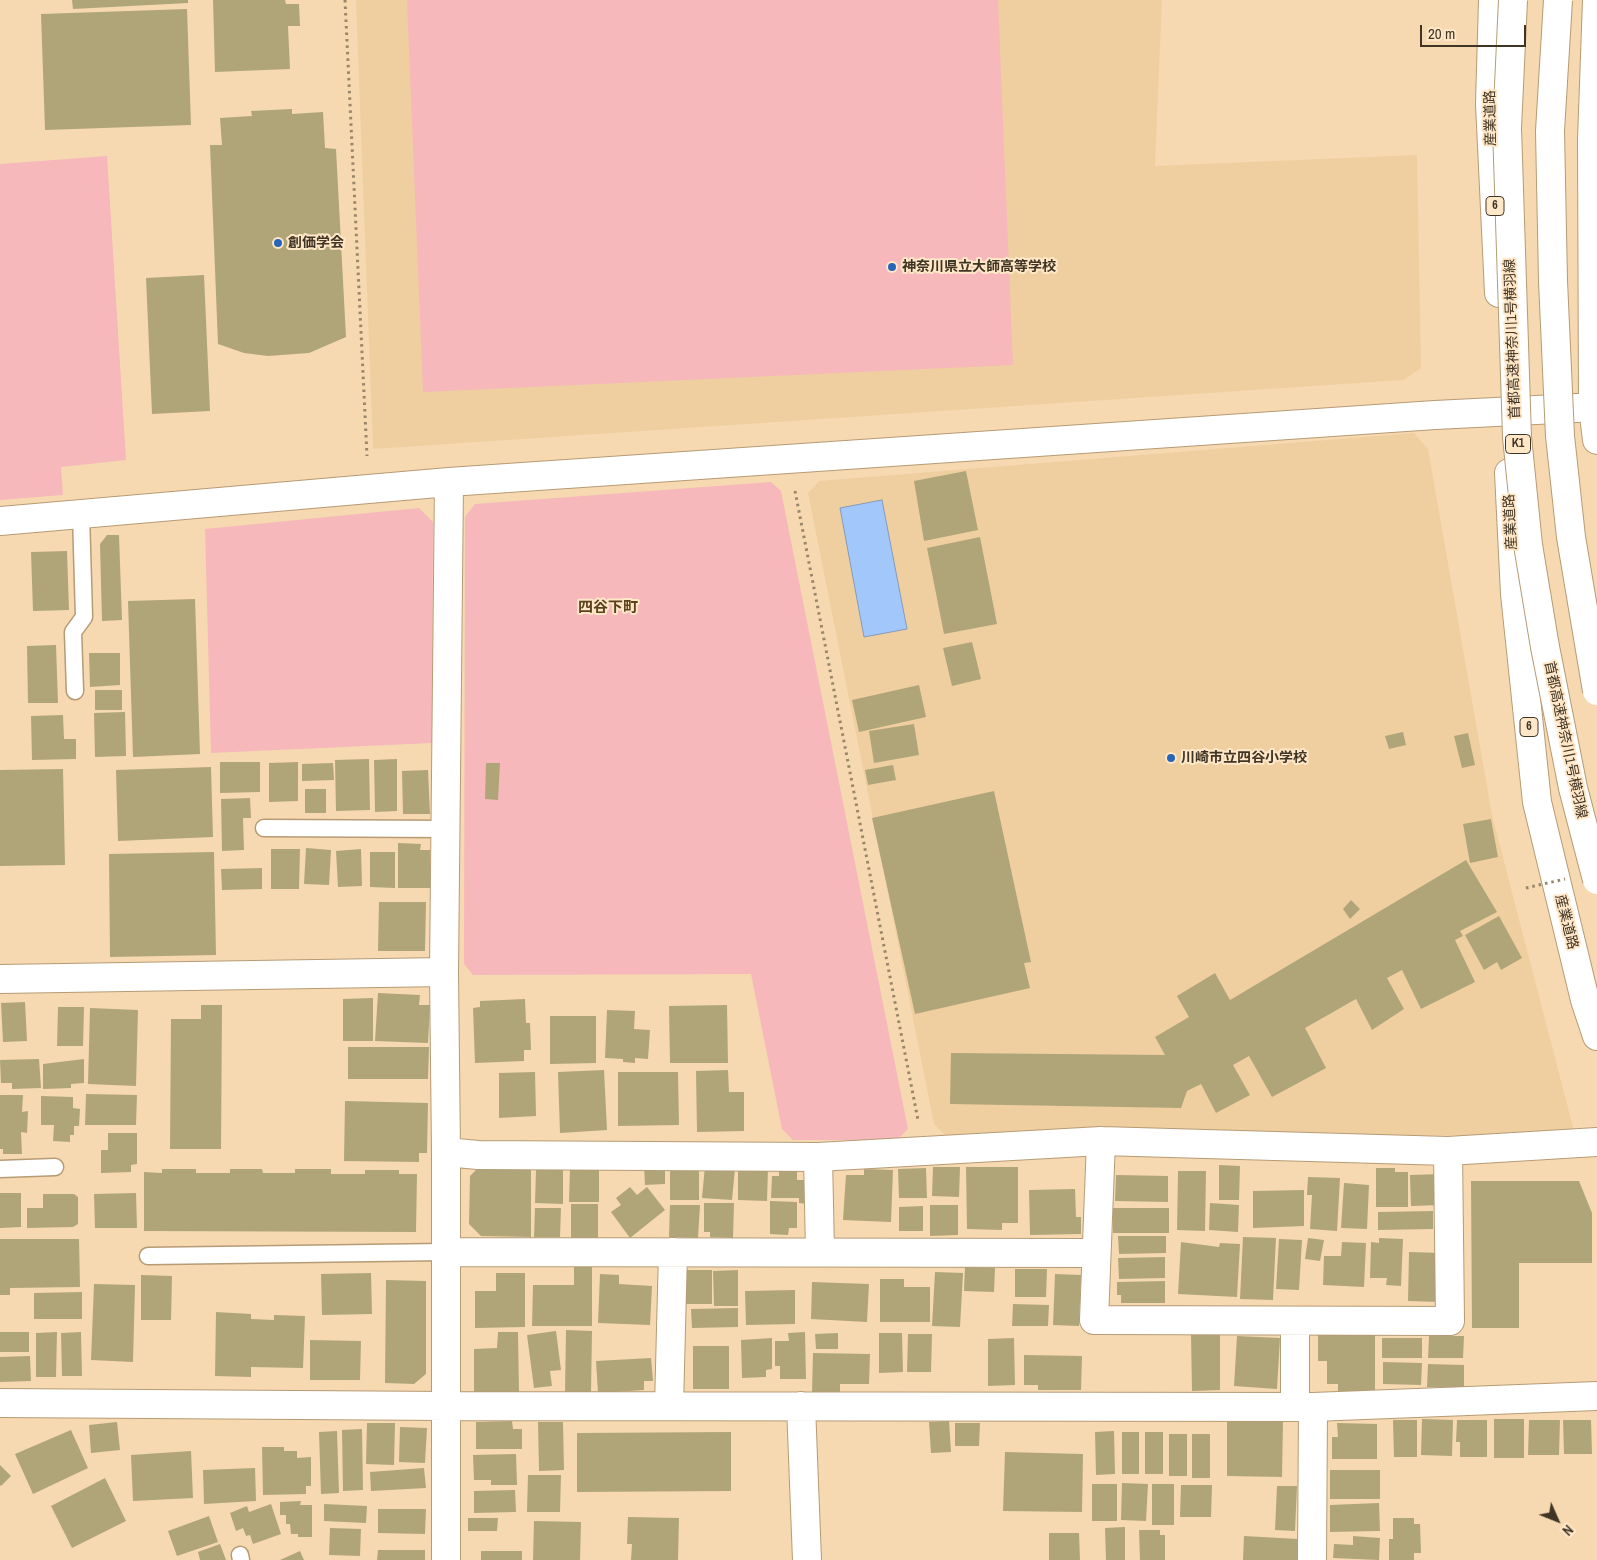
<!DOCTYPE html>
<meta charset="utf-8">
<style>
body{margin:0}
#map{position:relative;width:1597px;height:1560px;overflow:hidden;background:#f6d9b1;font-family:"Archivo Narrow",sans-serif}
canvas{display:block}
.north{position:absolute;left:1532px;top:1495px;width:50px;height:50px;-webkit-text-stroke:4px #ffe7c7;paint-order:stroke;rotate:134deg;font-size:14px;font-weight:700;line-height:20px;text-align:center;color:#403424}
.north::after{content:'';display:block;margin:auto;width:18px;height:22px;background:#403424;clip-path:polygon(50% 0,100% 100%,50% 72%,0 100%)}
.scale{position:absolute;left:1420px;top:25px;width:106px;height:22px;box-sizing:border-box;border:2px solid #403424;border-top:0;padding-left:6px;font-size:15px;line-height:18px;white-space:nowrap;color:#403424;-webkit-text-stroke:4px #ffe7c7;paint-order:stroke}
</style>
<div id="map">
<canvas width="1597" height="1560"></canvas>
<div class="north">N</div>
<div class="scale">20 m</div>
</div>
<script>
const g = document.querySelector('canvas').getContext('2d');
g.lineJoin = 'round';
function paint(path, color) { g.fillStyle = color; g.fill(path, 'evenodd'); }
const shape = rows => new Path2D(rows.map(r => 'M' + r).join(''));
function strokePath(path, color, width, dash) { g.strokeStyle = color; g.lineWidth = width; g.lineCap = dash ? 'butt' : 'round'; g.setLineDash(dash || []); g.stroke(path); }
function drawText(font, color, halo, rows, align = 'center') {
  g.font = font + ' "Archivo Narrow","Noto Sans JP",sans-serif'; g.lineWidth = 4; g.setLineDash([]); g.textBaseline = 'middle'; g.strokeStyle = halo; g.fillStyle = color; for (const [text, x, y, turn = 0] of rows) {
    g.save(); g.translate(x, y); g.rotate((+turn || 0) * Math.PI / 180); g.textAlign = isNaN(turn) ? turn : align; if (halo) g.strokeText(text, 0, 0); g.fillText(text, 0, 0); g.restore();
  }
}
paint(shape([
 [356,0,1162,0,1155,166,1417,155,1421,368,1403,380,373,449],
 [1414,433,1428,449,1492,815,1575,1135,947,1137,934,1124,808,493,819,481]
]), '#efcfa0');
paint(shape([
 [407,0,998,0,1013,365,423,392],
 [107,156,126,460,61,467,63,495,0,500,0,164],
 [771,482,781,491,908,1129,897,1140,793,1140,782,1129,751,974,473,975,464,964,465,517,475,504],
 [419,508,433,522,432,743,211,753,205,529]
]), '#f6b8ba');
const water = shape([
 [882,500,907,629,864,637,840,508,882,500]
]);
paint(water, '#a2c7fa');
strokePath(water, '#859bba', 1);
paint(shape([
 [72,0,188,0,188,3,73,9],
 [213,0,285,0,286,4,299,4,300,26,288,26,290,69,215,72],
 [187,9,191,125,45,130,41,14],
 [292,109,292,114,323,112,325,148,336,149,346,337,309,353,268,356,244,353,218,344,210,145,222,145,220,118,252,116,251,111],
 [204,275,210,411,152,414,146,278],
 [966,471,978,530,924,541,914,481],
 [107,535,119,535,122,620,102,621,100,544],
 [980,537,997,624,944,634,927,548],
 [67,551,69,610,33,611,31,552],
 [195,599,200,754,133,757,128,601],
 [972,642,981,679,952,686,943,648],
 [56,645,58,703,28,703,27,646],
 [89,653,120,653,120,685,90,687],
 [919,685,926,717,859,732,852,700],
 [95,690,122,690,122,710,95,710],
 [125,712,126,756,95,757,94,713],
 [63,715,64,739,76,739,76,759,32,760,31,716],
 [914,724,919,755,874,763,869,731],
 [1403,732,1406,745,1389,749,1385,736],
 [1468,733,1475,765,1462,768,1454,736],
 [369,759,370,810,336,811,335,760],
 [397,759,397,811,375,812,374,760],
 [220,762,260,762,260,792,220,793],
 [298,762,298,801,269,802,269,763],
 [333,763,334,780,302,781,302,764],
 [486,763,500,763,498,800,485,799],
 [893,765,896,780,868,785,865,770],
 [211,767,213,837,118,841,116,770],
 [63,769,65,865,0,866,0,770],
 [428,770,430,814,403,814,402,771],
 [305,789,326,789,326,813,305,813],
 [994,791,1031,962,1024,963,1030,988,915,1014,872,818],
 [250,798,251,818,243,818,244,850,222,851,221,799],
 [1491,819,1498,857,1470,863,1463,824],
 [398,843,421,844,420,850,430,850,430,888,398,888],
 [306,848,331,850,329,885,304,884],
 [271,849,300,849,299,889,271,889],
 [361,849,362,886,338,887,336,851],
 [214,852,216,955,110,957,109,854],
 [370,852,395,852,395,888,370,887],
 [1466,860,1497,912,1460,931,1463,936,1455,940,1475,982,1421,1009,1402,970,1387,978,1404,1009,1372,1030,1356,999,1305,1028,1326,1068,1272,1097,1249,1056,1233,1065,1250,1095,1216,1113,1201,1084,1187,1091,1181,1108,950,1104,951,1053,1165,1055,1155,1037,1189,1017,1177,996,1215,973,1230,1000],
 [262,868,262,889,222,890,221,869],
 [1351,900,1360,909,1350,919,1343,909],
 [379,902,426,902,425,951,378,951],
 [1499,916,1522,958,1501,970,1497,962,1484,970,1465,935],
 [378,993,420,995,419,1005,430,1005,428,1043,375,1041],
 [373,998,373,1041,343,1041,343,999],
 [525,999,526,1023,530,1023,531,1050,524,1050,524,1061,475,1063,473,1008,480,1007,480,1001],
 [25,1002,27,1041,3,1042,1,1003],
 [201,1005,222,1005,221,1149,170,1149,171,1019,201,1019],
 [727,1005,728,1063,670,1063,669,1006],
 [58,1007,84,1007,83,1046,57,1046],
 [90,1008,138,1010,136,1086,88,1084],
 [607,1010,635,1011,634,1029,650,1030,648,1059,635,1058,635,1063,623,1062,623,1059,605,1058],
 [550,1016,596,1016,596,1063,550,1064],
 [348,1047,429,1047,428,1079,348,1079],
 [39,1059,41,1088,12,1089,12,1083,1,1083,0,1060],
 [84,1059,84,1083,71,1084,71,1088,43,1089,43,1064],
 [604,1070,607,1130,560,1133,558,1072],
 [728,1070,729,1092,744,1092,744,1131,697,1132,696,1071],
 [535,1072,536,1116,499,1118,499,1073],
 [618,1072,678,1072,679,1125,618,1126],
 [86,1094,137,1095,136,1125,85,1125],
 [0,1095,23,1095,22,1112,28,1111,27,1133,21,1132,22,1154,3,1154,3,1149,0,1149],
 [41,1096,73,1097,73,1108,80,1109,79,1126,74,1126,74,1135,70,1135,70,1142,53,1141,54,1125,41,1125],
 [345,1101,428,1103,427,1153,419,1153,419,1162,344,1161],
 [108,1133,137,1133,137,1164,131,1165,131,1172,101,1173,101,1150,108,1150],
 [644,1165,665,1165,665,1184,645,1185],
 [1219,1165,1240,1166,1239,1200,1219,1200],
 [480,1166,531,1167,531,1237,481,1236,469,1224,470,1176],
 [705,1166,735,1168,732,1200,702,1198],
 [738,1167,768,1168,767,1201,738,1200],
 [933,1167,960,1167,959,1197,932,1196],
 [966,1167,1018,1167,1018,1223,1002,1223,1002,1230,967,1229],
 [670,1168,699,1168,699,1200,670,1200],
 [926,1168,927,1198,899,1198,898,1169],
 [1376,1168,1395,1168,1395,1172,1408,1172,1408,1207,1376,1207],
 [162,1169,196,1169,196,1173,230,1173,230,1169,262,1169,263,1173,295,1173,295,1169,331,1169,331,1174,365,1174,365,1170,399,1170,399,1174,417,1174,416,1232,144,1231,144,1172,162,1173],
 [570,1169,599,1169,599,1202,569,1202],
 [864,1169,893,1170,891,1222,843,1220,846,1175,864,1175],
 [536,1170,563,1170,563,1204,535,1203],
 [779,1171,797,1171,797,1180,807,1180,807,1204,799,1203,799,1198,771,1198,772,1176,779,1176],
 [1178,1171,1206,1171,1205,1231,1177,1230],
 [1442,1174,1442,1205,1411,1206,1410,1175],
 [1116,1175,1168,1176,1168,1202,1115,1201],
 [1308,1177,1340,1178,1337,1231,1310,1229,1312,1195,1307,1195],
 [1471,1181,1579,1181,1592,1213,1592,1263,1519,1263,1519,1328,1472,1328],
 [1344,1183,1369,1185,1367,1229,1341,1228],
 [630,1187,637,1195,647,1187,665,1210,630,1238,611,1212,621,1205,616,1198],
 [1075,1189,1076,1217,1081,1217,1081,1234,1030,1235,1029,1190],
 [1304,1190,1304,1226,1253,1228,1253,1191],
 [0,1193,21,1193,21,1227,0,1228],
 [136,1193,137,1228,95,1228,94,1194],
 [43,1194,74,1194,78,1197,78,1224,73,1227,27,1228,27,1208,43,1208],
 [770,1201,797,1202,797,1228,789,1228,788,1235,770,1234],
 [704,1203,734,1203,733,1238,710,1237,710,1232,704,1232],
 [1210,1203,1239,1205,1238,1232,1209,1230],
 [571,1204,598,1204,598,1238,571,1238],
 [670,1205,700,1205,698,1238,669,1237],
 [930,1205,958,1205,958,1235,930,1236],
 [923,1206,923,1231,899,1231,899,1207],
 [535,1208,561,1208,560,1237,534,1237],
 [1113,1208,1169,1208,1169,1233,1113,1233],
 [1433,1211,1433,1229,1378,1230,1378,1212],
 [1118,1236,1166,1236,1166,1253,1119,1254],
 [1243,1237,1276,1238,1273,1300,1240,1299],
 [1308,1238,1324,1240,1320,1261,1305,1259],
 [1379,1238,1403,1239,1401,1286,1386,1285,1387,1278,1370,1278,1371,1242,1379,1243],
 [0,1239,79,1239,80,1287,10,1288,10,1295,0,1295],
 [1279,1239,1302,1240,1299,1290,1276,1289],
 [1181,1242,1219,1247,1220,1243,1240,1244,1237,1297,1178,1294],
 [1342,1242,1366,1243,1364,1287,1323,1285,1324,1256,1341,1256],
 [1409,1252,1442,1253,1440,1302,1408,1301],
 [1165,1257,1165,1278,1119,1279,1118,1258],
 [574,1263,592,1263,592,1326,532,1326,533,1285,574,1285],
 [965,1267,995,1268,994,1292,964,1291],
 [1015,1269,1047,1269,1046,1297,1015,1297],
 [685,1270,712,1270,712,1304,685,1304],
 [738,1270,738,1306,714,1306,713,1271],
 [935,1272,963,1273,960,1327,932,1326],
 [371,1273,372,1314,322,1315,321,1274],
 [496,1273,525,1273,525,1327,475,1328,475,1291,496,1291],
 [600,1274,619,1275,619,1284,652,1286,650,1325,598,1323],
 [1055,1274,1081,1275,1079,1326,1053,1325],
 [141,1275,172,1276,171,1320,141,1320],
 [880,1279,904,1279,904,1287,930,1287,930,1322,880,1322],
 [386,1280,426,1281,426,1374,414,1384,385,1383],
 [1165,1281,1165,1303,1121,1303,1121,1295,1117,1295,1117,1282],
 [812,1282,869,1284,867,1322,811,1319],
 [94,1284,135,1285,133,1362,91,1360],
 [795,1290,795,1324,746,1325,745,1291],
 [82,1292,82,1319,34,1319,34,1293],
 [1013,1304,1049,1305,1048,1326,1012,1326],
 [738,1308,738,1327,692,1328,691,1309],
 [216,1312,251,1314,251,1319,274,1320,274,1315,305,1316,303,1368,251,1367,251,1377,215,1376],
 [566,1330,592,1331,591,1393,565,1393],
 [556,1331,561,1370,550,1371,552,1386,534,1388,527,1335],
 [0,1332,29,1332,29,1352,0,1352],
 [57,1332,56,1377,36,1377,36,1333],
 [81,1332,82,1376,62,1376,61,1333],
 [498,1332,518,1332,519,1392,474,1393,474,1349,497,1348],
 [805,1332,806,1379,780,1379,780,1366,775,1366,775,1341,789,1341,788,1333],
 [838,1333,838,1349,816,1349,815,1334],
 [879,1333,902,1333,903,1372,879,1373],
 [908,1334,932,1334,931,1372,907,1372],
 [1220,1334,1220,1390,1192,1391,1191,1335],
 [1318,1335,1375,1335,1375,1391,1338,1391,1338,1384,1327,1384,1327,1361,1318,1361],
 [1237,1336,1280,1338,1277,1389,1234,1386],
 [1429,1336,1464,1336,1463,1358,1428,1358],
 [772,1338,772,1369,766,1370,766,1377,742,1378,741,1340],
 [1014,1338,1015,1385,988,1386,988,1339],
 [1382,1338,1422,1338,1422,1358,1382,1358],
 [310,1340,361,1341,360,1380,310,1380],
 [693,1346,729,1346,729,1389,693,1389],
 [813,1353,870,1354,869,1384,840,1384,840,1393,812,1392],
 [1024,1355,1082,1356,1081,1390,1038,1390,1038,1385,1024,1385],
 [30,1356,31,1381,0,1382,0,1357],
 [651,1358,653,1381,644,1381,644,1390,598,1393,596,1361],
 [1383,1362,1422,1363,1421,1385,1383,1384],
 [1428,1364,1464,1365,1464,1388,1427,1387],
 [1422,1419,1453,1420,1452,1456,1421,1455],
 [1494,1419,1524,1419,1524,1458,1494,1458],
 [1227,1420,1283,1421,1282,1477,1227,1476],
 [1393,1420,1417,1420,1417,1457,1394,1457],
 [1457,1420,1487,1420,1487,1457,1460,1457,1460,1442,1456,1442],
 [1529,1420,1560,1420,1559,1455,1528,1455],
 [1563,1420,1591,1420,1592,1454,1564,1454],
 [512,1421,513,1429,522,1429,522,1449,476,1449,476,1422],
 [949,1421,951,1452,931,1453,929,1422],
 [117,1422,120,1450,91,1453,89,1425],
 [538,1422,563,1422,564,1470,539,1471],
 [367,1423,395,1423,394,1465,366,1464],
 [955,1423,980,1423,979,1446,955,1446],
 [1337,1423,1377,1424,1377,1459,1332,1459,1332,1437,1338,1437],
 [400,1427,427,1428,425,1463,399,1462],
 [362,1429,363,1490,343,1491,342,1430],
 [71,1430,88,1468,33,1494,15,1454],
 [337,1431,339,1493,321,1494,319,1432],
 [1114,1431,1115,1474,1096,1475,1095,1432],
 [731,1432,731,1491,577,1492,577,1433],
 [1122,1432,1139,1432,1139,1474,1122,1474],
 [1145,1432,1163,1432,1163,1474,1145,1474],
 [1169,1434,1187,1434,1187,1476,1169,1476],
 [1192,1434,1210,1434,1210,1478,1192,1478],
 [262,1447,284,1447,284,1451,297,1451,297,1458,311,1457,311,1486,306,1486,306,1494,263,1495],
 [191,1451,193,1498,133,1501,131,1455],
 [1005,1452,1083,1454,1082,1512,1003,1511],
 [516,1454,517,1485,491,1485,491,1480,474,1480,473,1455],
 [0,1465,11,1476,1,1486,0,1485],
 [255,1468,256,1501,204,1504,203,1470],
 [424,1468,426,1488,371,1491,370,1472],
 [1330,1470,1380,1470,1380,1499,1330,1499],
 [528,1475,561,1475,560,1512,527,1512],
 [105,1478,126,1521,72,1548,51,1506],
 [1122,1483,1148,1484,1146,1521,1121,1520],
 [1092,1484,1117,1484,1117,1521,1092,1521],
 [1152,1484,1174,1484,1174,1525,1152,1525],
 [1181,1485,1212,1485,1211,1517,1180,1517],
 [1277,1486,1297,1486,1295,1531,1275,1530],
 [515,1490,516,1512,474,1513,474,1491],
 [301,1501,300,1505,312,1505,312,1537,298,1537,298,1534,291,1534,290,1524,286,1524,286,1515,280,1515,280,1502],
 [1379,1503,1380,1531,1330,1532,1330,1505],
 [271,1504,281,1534,253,1544,250,1535,246,1536,243,1528,236,1531,230,1513,247,1506,249,1512],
 [324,1504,367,1506,366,1523,324,1521],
 [378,1509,426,1509,425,1534,378,1533],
 [209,1516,218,1542,177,1556,168,1531],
 [628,1517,679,1518,678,1560,631,1560,632,1544,627,1544],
 [468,1518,498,1518,497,1531,468,1531],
 [1393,1518,1414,1518,1414,1524,1420,1524,1421,1553,1414,1553,1414,1560,1389,1560,1389,1539,1393,1539],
 [534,1521,581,1522,580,1560,533,1560],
 [1125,1527,1125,1560,1106,1560,1105,1528],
 [330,1528,361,1529,360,1556,329,1555],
 [1139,1530,1160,1530,1160,1535,1165,1535,1165,1560,1140,1560],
 [1049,1533,1079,1533,1080,1560,1049,1560],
 [1244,1536,1298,1539,1297,1560,1243,1560],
 [1353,1536,1380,1538,1379,1560,1333,1558,1334,1544,1353,1545],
 [220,1544,226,1560,200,1560,198,1552],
 [378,1550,425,1550,425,1560,377,1560],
 [300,1551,304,1560,280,1560],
 [481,1551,522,1551,522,1560,481,1560]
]), '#b0a579');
const lane = shape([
 [75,691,73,632,84,617,81,514],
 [264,828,445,829],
 [0,1169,55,1167],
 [148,1256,445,1252],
 [240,1555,241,1560]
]);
const street = shape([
 [0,521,449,482,1435,415,1597,407],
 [0,979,444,972],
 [1101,1141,1094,1320,1450,1321,1448,1151],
 [446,1152,478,1155,818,1157,1101,1141,1448,1151,1597,1142],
 [818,1157,820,1252],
 [445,1252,1096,1253],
 [1295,1321,1295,1406],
 [0,1403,446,1406,1313,1407,1597,1396],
 [669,1406,673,1252],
 [801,1406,807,1560],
 [446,1560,446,1152,444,972,449,482],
 [1312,1560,1313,1407]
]);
const primary = shape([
 [1493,0,1490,104,1499,293],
 [1597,0,1592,140,1593,407,1597,440],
 [1509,473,1515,594,1537,802,1585,1000,1597,1036]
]);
strokePath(lane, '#b69b75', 19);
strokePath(street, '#b69b75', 30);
strokePath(primary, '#b69b75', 30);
strokePath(shape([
 [345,0,367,456],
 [795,491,918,1120]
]), '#998569', 3, [2.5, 4]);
strokePath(lane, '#fff', 16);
strokePath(street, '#fff', 28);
strokePath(primary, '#fff', 28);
const highwayBridge = shape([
 [1513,0,1507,128,1517,437,1528,545,1545,647,1573,788,1597,880],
 [1558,0,1550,131,1553,281,1560,436,1571,537,1597,691]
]);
strokePath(highwayBridge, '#b69b75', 30, []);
strokePath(shape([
 [1526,888,1565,879]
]), '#998569', 3, [2.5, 4]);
strokePath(highwayBridge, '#fff', 28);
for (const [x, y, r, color] of [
 [278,243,5,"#2666b8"],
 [892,267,5,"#2666b8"],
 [1171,758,5,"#2666b8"]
]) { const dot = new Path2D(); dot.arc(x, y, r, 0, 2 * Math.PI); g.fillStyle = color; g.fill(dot); strokePath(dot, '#ffe7c7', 2); }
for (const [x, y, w] of [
 [1495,206,18],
 [1518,444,25],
 [1529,727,18]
]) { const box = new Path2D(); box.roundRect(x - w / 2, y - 9.5, w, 19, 4); g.fillStyle = '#ffe7c7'; g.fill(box); strokePath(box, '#403424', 1); }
drawText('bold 12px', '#403424', null, [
 ["6",1495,206],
 ["K1",1518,444],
 ["6",1529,727]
]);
drawText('14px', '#403424', '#ffe7c7', [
 ["産業道路",1491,118,-91],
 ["首都高速神奈川1号横羽線",1513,339,-92],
 ["産業道路",1511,522,-93],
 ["首都高速神奈川1号横羽線",1565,740,78],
 ["産業道路",1566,922,76]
]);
drawText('bold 14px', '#403424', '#ffe7c7', [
 ["創価学会",288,243],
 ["神奈川県立大師高等学校",902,267],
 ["川崎市立四谷小学校",1181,758]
], 'left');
drawText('bold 15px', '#5b431f', '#ffe7c7', [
 ["四谷下町",608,608]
]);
</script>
